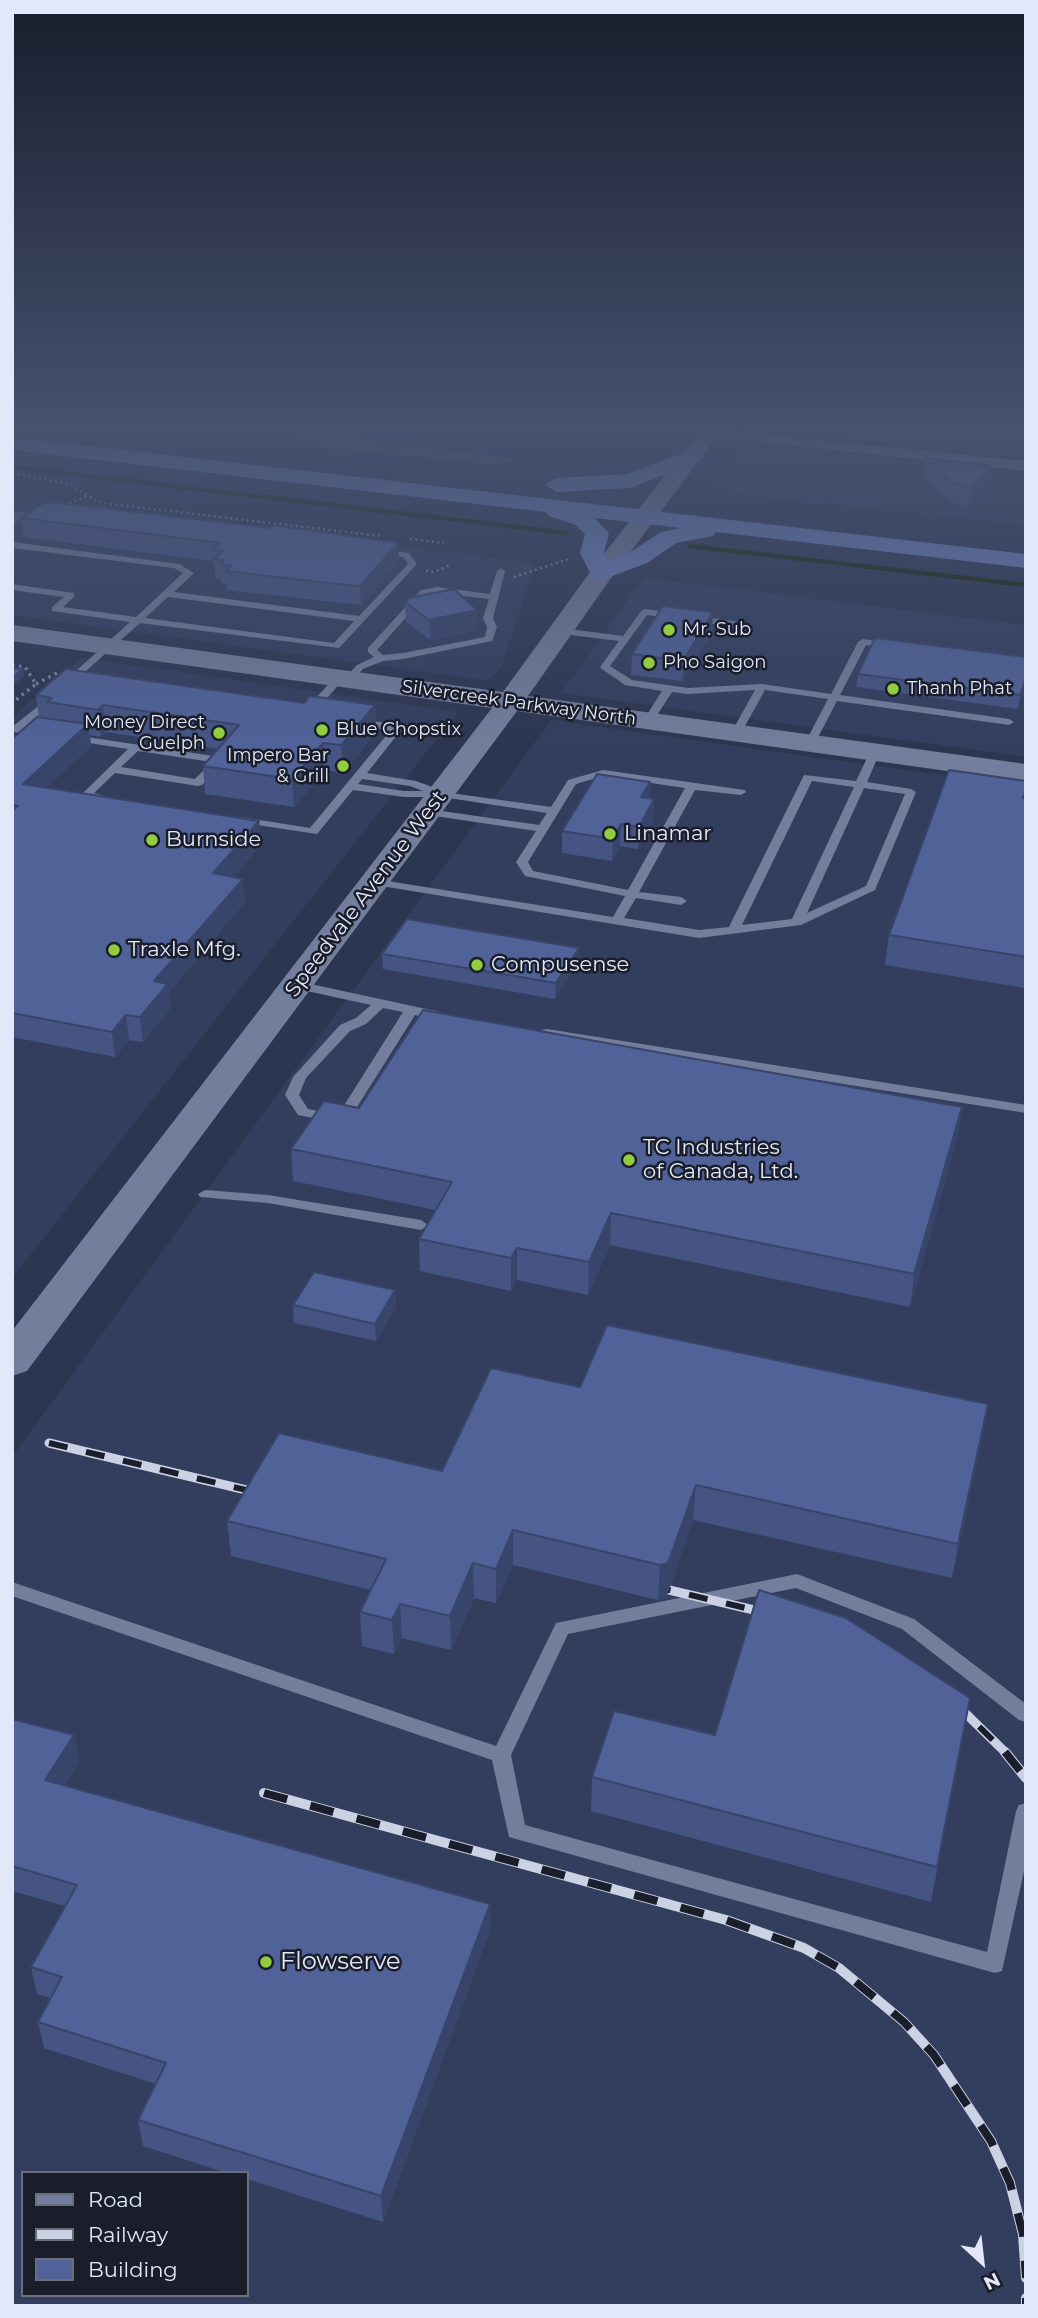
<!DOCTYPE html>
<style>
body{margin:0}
#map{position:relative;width:1038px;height:2318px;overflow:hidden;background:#2d3651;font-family:Montserrat,sans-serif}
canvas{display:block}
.frame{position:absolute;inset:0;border:14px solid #e2e8f9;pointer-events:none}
.legend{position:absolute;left:21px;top:2171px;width:228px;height:126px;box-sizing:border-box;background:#1a1e2b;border:2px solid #6a6f7d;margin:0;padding:9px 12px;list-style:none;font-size:21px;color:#e2e8f9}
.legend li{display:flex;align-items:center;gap:14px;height:35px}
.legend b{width:35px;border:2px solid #6a6f7d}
.north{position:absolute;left:947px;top:2227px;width:70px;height:70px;-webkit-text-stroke:5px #1a1e2b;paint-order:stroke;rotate:153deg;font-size:19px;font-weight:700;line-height:28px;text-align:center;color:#e2e8f9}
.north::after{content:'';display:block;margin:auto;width:24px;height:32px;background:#e2e8f9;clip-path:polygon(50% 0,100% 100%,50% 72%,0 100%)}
</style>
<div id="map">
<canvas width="1038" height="2318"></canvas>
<div class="frame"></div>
<ul class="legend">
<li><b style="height:9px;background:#737e9c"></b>Road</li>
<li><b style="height:9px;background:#cbd2e4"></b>Railway</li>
<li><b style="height:19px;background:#506298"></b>Building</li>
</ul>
<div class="north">N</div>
</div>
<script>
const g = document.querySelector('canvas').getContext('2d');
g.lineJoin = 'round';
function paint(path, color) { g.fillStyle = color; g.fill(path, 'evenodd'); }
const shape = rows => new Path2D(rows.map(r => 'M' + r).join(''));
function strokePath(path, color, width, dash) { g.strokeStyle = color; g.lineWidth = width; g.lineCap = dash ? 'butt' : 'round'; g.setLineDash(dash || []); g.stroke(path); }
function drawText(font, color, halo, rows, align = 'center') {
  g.font = font + ' Montserrat,sans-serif'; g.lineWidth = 5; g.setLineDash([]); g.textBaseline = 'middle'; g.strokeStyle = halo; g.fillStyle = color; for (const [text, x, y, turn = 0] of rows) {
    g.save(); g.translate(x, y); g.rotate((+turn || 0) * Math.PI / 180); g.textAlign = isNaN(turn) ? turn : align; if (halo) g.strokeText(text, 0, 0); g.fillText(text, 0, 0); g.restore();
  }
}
paint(shape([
 [743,424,1026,424,1026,457,741,428],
 [747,443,1026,472,1026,525,710,491],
 [12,501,535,563,502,665,493,677,484,680,12,615],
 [644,578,1026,625,1026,757,561,693],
 [82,658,458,712,12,1278,12,717],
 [551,720,1026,787,1026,2306,12,2306,12,1457],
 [23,2173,247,2173,247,2295,23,2295]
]), '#333e5f');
paint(shape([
 [212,424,435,424,365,432,359,439,519,459,497,465,317,447,282,435]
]), '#495a37');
strokePath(shape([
 [12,467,567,533],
 [689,546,1026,585]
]), '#152204', 4.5);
strokePath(shape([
 [626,424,690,425],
 [12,473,70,484,96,501,110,504,380,536],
 [64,505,88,496],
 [410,539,444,543],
 [426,571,434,572,450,565],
 [514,577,572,558]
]), '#7e859c', 2.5, [2, 3.5]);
strokePath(shape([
 [12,665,25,667,36,684,12,703],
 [36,684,57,673]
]), '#7e859c', 3.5, [2.5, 4.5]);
paint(shape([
 [12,542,179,564,194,573,174,592,359,616,408,564,403,557,378,553,378,549,409,553,417,564,339,648,140,623,69,686,65,685,65,681,130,622,52,611,52,607,64,597,12,590,12,584,74,593,74,597,63,607,136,617,183,573,174,568,12,548,12,542],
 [168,597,354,621,334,643,145,618,168,597],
 [501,568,505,571,493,618,497,627,492,641,403,659,383,661,363,669,352,682,343,680,313,714,305,714,305,710,335,677,344,679,357,665,374,657,368,652,368,648,421,590,437,587,490,594,497,571,501,568],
 [437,593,489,599,483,618,487,627,485,637,403,653,383,655,377,650,427,594,437,593],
 [645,609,734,621,739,624,734,627,647,615,610,666,632,680,688,688,762,684,831,694,858,642,863,639,889,643,894,646,889,649,866,645,840,695,1009,719,1014,722,1009,725,837,701,815,743,810,746,805,743,828,699,765,690,740,735,732,735,731,733,755,690,688,694,672,692,652,723,644,723,643,721,662,691,625,685,602,669,600,667,619,641,562,634,557,631,562,628,623,636,642,610,645,609],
 [51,696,56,699,55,701,24,728,43,731,43,735,12,732,12,727,51,696],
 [356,719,388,723,401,730,367,773,416,781,435,788,436,791,551,807,568,780,603,770,745,790,746,792,741,795,695,790,639,892,681,897,687,901,681,905,636,898,624,918,699,930,729,927,804,775,856,781,870,752,875,749,880,752,867,782,911,789,916,792,875,890,801,925,699,938,375,885,369,882,375,879,613,917,625,896,525,876,516,862,536,831,428,815,422,812,428,809,539,825,547,813,442,797,404,797,353,790,317,834,237,822,237,818,241,817,310,828,390,731,352,724,352,720,356,719],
 [603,776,685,788,628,890,533,871,528,862,576,784,603,776],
 [362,779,410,786,423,791,404,791,358,784,362,779],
 [812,781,854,787,792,919,742,925,812,781],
 [864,788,905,794,866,886,807,913,864,788],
 [73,735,220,757,225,760,202,785,198,786,115,773,94,793,104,796,104,800,100,801,81,795,128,749,69,740,68,738,73,735],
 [138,751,212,762,195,779,121,767,138,751],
 [297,981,440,1012,446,1016,440,1020,415,1015,347,1123,342,1124,303,1116,298,1115,285,1095,293,1077,340,1025,356,1018,371,1005,293,988,291,985,293,982,297,981],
 [383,1008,403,1012,338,1115,308,1109,299,1095,306,1078,350,1031,366,1024,383,1008],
 [547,1029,1026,1105,1026,1113,542,1036,541,1033,542,1030,547,1029],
 [205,1190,268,1195,421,1220,428,1225,421,1230,268,1203,200,1197,198,1194,205,1190],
 [797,1574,914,1619,1026,1704,1026,1722,1019,1720,902,1629,796,1588,568,1634,511,1755,525,1825,987,1952,1016,1811,1019,1805,1026,1803,1026,1862,1002,1971,995,1973,509,1837,492,1760,12,1596,12,1582,496,1746,556,1623,797,1574]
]), '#737e9c');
paint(shape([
 [709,429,1026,461,1026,471,704,436,704,430,709,429]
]), '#737e9c');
paint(shape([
 [705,424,726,424,611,578,528,696,1026,764,1026,782,517,711,27,1371,12,1376,12,1331,492,708,12,641,12,625,503,692,593,568,705,424]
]), '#737e9c');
paint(shape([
 [12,437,1026,554,1026,568,716,532,713,536,676,543,647,563,602,580,593,578,580,553,585,534,576,525,549,516,546,512,12,450,12,437],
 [595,518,681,528,661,532,629,553,608,561,604,553,609,533,595,518],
 [693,449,704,456,701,461,630,488,556,492,545,485,556,478,627,474,693,449]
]), '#7084be');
const railFar1 = shape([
 [49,1443,263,1494],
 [652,1586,771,1614],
 [952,1700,1006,1753]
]);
const rail = shape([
 [1005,1752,1026,1778],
 [264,1793,726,1920,804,1948,839,1968,904,2022,934,2055,991,2141,1010,2183,1023,2234,1026,2278],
 [1026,2298,1026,2306]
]);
strokePath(railFar1, '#cbd2e4', 9);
strokePath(rail, '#cbd2e4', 10);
strokePath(railFar1, '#1a1e2b', 6, [19]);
strokePath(rail, '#1a1e2b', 8, [24]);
paint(shape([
 [856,424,980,424,976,433,886,425,864,427],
 [924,458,992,466,990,483,968,506,951,502,922,476],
 [12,510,399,562,361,605,227,590,227,584,221,583,221,579,216,578,213,561,24,537,22,525],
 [405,602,477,630,430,640,406,622],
 [712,632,682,681,631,675,632,654],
 [1026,657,1018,709,856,687,858,674],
 [36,695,375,705,376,732,343,773,325,770,294,807,205,794,203,766,218,749,106,732,101,737,90,735,91,746,47,787,261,844,233,877,245,902,169,992,170,1009,143,1042,129,1040,115,1057,12,1037,12,739,39,718],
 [1026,781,1026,988,885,965,889,935],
 [650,782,649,799,654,799,653,821,638,849,620,846,612,861,562,853,562,831],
 [579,948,578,963,555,999,383,969,382,954],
 [962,1107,957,1138,910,1307,610,1245,588,1295,517,1280,511,1291,420,1271,419,1239,436,1210,293,1181,291,1149,359,1108],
 [395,1290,396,1307,376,1341,294,1323,293,1305],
 [580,1387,988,1404,982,1438,952,1578,693,1520,666,1598,658,1600,513,1565,496,1603,474,1598,451,1650,402,1638,394,1654,362,1646,360,1612,371,1590,231,1556,227,1521,442,1471],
 [970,1698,931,1902,591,1811,592,1777,715,1735],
 [12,1719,74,1735,79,1762,64,1786,490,1930,383,2222,247,2179,247,2173,227,2173,143,2146,138,2120,156,2084,44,2048,38,2022,51,1998,37,1994,31,1967,65,1906,12,1891]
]), '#455483');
paint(shape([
 [864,424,886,424,864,427],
 [992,466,990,483,968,506,971,487],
 [21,519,22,525,12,533,12,526],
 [398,543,399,562,361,605,360,586],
 [477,610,477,630,430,640,429,620],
 [713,612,712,632,682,681,683,661],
 [23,669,24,676,12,686,12,678],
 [1026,677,1026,684,1018,709,1020,695],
 [103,705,106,732,101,737,98,710],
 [375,705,376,732,343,773,341,745],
 [88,724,91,746,27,806,23,784],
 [323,743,325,770,294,807,292,779],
 [650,782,649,803,641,797],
 [654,799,653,821,638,849,639,827],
 [259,821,261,844,215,897,213,873],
 [621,824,620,846,612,861,613,839],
 [243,879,245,902,169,992,170,1009,143,1042,140,1017,154,981],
 [579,948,578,963,555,999,556,983],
 [126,1015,129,1040,115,1057,112,1032],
 [962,1107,957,1138,910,1307,914,1274],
 [611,1213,610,1245,588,1295,589,1262],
 [517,1248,517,1280,511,1291,511,1258],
 [395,1290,396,1307,376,1341,375,1324],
 [988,1404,982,1438,952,1578,958,1544],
 [696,1485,693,1520,666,1598,658,1600,660,1565],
 [513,1530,513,1565,496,1603,496,1569],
 [473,1563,474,1598,451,1650,450,1616],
 [400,1604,402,1638,394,1654,392,1620],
 [74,1735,79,1762,51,1807,45,1780],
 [490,1904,490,1930,383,2222,381,2196]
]), '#38456a');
const building = shape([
 [924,458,992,466,971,487,953,483,924,458],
 [44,503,58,503,270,528,273,525,398,543,360,586,355,586,226,571,231,566,220,564,224,560,214,559,223,551,212,550,220,543,21,518,44,503],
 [12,510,29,513,12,526,12,510],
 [454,589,477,610,429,620,405,602,409,598,454,589],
 [663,606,713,612,683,661,632,654,663,606],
 [875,638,1026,657,1026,677,1020,695,858,674,875,638],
 [12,668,23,669,12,678,12,668],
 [66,669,304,703,310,696,375,705,341,745,323,743,292,779,203,766,239,725,103,705,98,710,47,702,52,698,36,695,66,669],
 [37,717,88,724,23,784,259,821,213,873,243,879,154,981,168,984,140,1017,126,1015,112,1032,12,1013,12,811,18,806,12,805,12,739,37,717],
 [949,770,1026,781,1026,789,1023,798,1026,798,1026,957,889,935,949,770],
 [597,774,650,782,641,797,654,799,639,827,621,824,613,839,562,831,597,774],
 [407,919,579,948,556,983,382,954,407,919],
 [423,1010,962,1107,914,1274,611,1213,589,1262,517,1248,511,1258,419,1239,452,1182,291,1149,324,1101,359,1108,423,1010],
 [314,1272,395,1290,375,1324,293,1305,314,1272],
 [607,1325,988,1404,958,1544,696,1485,668,1563,660,1565,513,1530,496,1569,473,1563,450,1616,400,1604,392,1620,360,1612,386,1559,227,1521,279,1433,442,1471,491,1368,580,1387,607,1325],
 [759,1590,846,1618,970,1698,937,1867,592,1777,614,1711,715,1735,759,1590],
 [12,1719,74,1735,45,1780,490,1904,381,2196,138,2120,166,2063,38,2022,62,1977,31,1967,77,1885,12,1866,12,1719]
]);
paint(building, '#506298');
strokePath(building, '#38456a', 2);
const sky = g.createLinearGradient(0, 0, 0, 749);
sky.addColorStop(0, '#191e2d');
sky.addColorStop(0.57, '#465270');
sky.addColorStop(1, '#46527000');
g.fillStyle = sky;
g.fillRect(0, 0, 1038, 749);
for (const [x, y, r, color] of [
 [669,630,7,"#92cd3f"],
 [649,663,7,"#92cd3f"],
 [893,689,7,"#92cd3f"],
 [322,730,7,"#92cd3f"],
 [219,733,7,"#92cd3f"],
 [343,766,7,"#92cd3f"],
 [610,834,7,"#92cd3f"],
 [152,840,7,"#92cd3f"],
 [114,950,7,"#92cd3f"],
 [477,965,7,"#92cd3f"],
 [629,1160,7,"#92cd3f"],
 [266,1962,7,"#92cd3f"]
]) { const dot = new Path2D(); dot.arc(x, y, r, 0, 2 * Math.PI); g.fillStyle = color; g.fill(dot); strokePath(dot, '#1a1e2b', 2.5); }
drawText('18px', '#e2e8f9', '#1a1e2b', [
 ["Mr. Sub",683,630],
 ["Pho Saigon",663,663],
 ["Thanh Phat",907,689],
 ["Money Direct",205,723,"right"],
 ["Guelph",205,744,"right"],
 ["Blue Chopstix",336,730],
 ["Impero Bar",329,756,"right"],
 ["& Grill",329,777,"right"]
], 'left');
drawText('18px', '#e2e8f9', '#1a1e2b', [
 ["Silvercreek Parkway North",519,703,8]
]);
drawText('21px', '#e2e8f9', '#1a1e2b', [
 ["Linamar",624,834],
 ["Burnside",166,840],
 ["Traxle Mfg.",128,950],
 ["Compusense",491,965],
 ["TC Industries",643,1148],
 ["of Canada, Ltd.",643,1172]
], 'left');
drawText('21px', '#e2e8f9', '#1a1e2b', [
 ["Speedvale Avenue West",366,894,-53]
]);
drawText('24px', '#e2e8f9', '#1a1e2b', [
 ["Flowserve",280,1962]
], 'left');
</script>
